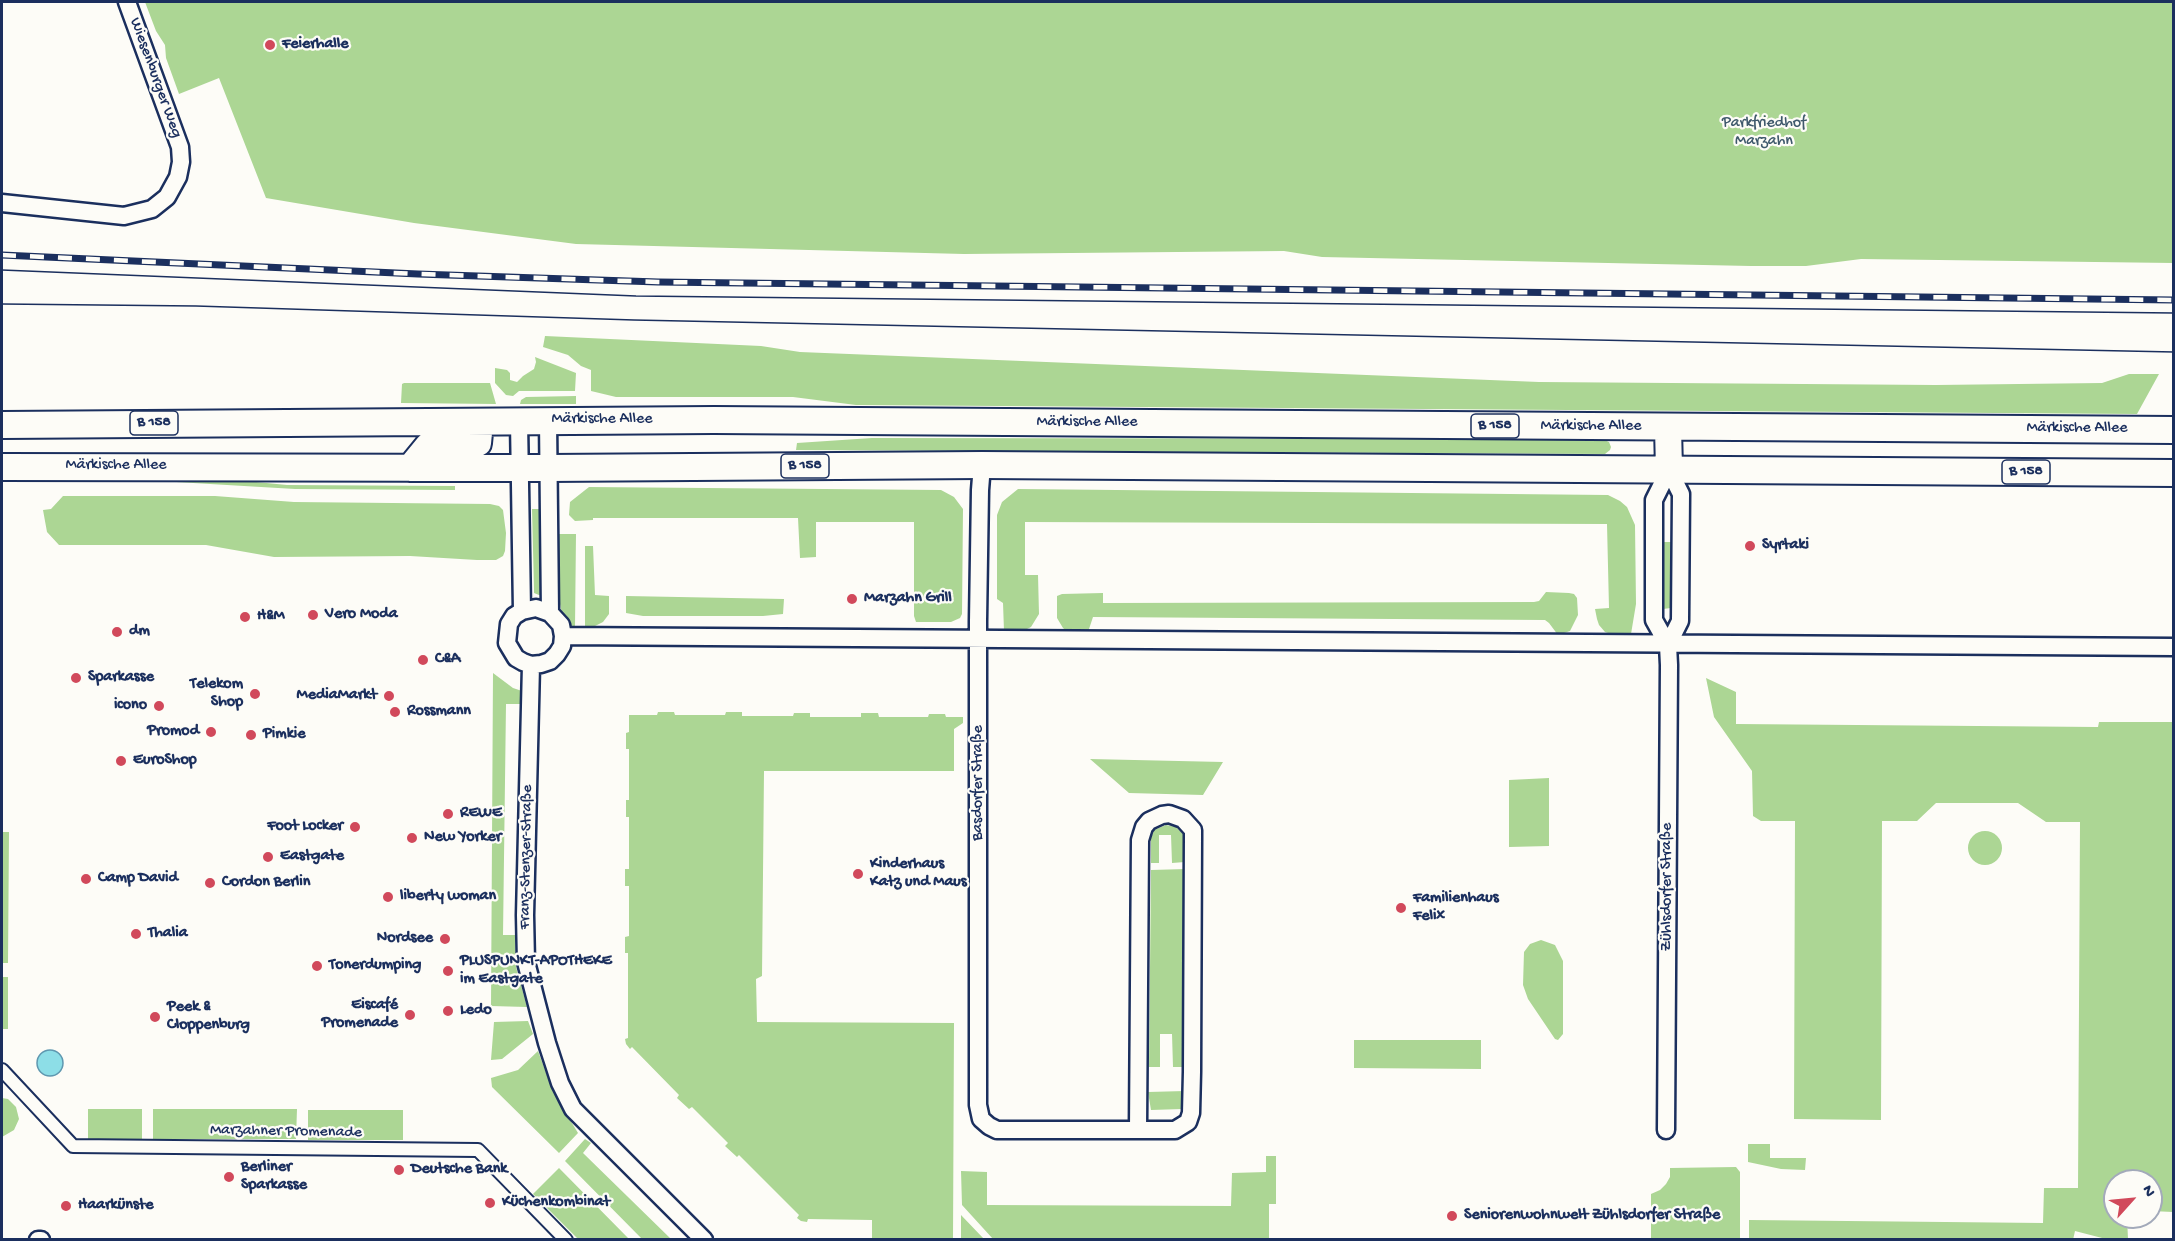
<!DOCTYPE html>
<meta charset="utf-8">
<style>
body{margin:0}
#map{position:relative;width:2175px;height:1241px;overflow:hidden;background:#fdfcf7;font-family:"Gochi Hand",sans-serif}
canvas{display:block}
.frame{position:absolute;inset:0;border:3px solid #1b2f5e;pointer-events:none}
.north{position:absolute;left:2103px;top:1169px;width:60px;height:60px;box-sizing:border-box;background:#fdfcf7;border:2px solid #a3aaba;border-radius:50%;rotate:63deg;font-size:16px;font-weight:700;line-height:24px;text-align:center;color:#1b2f5e}
.north::after{content:'';display:block;margin:auto;width:21px;height:27px;background:#d1495b;clip-path:polygon(50% 0,100% 100%,50% 72%,0 100%)}
</style>
<div id="map">
<canvas width="2175" height="1241"></canvas>
<div class="frame"></div>
<div class="north">N</div>
</div>
<script>
const g = document.querySelector('canvas').getContext('2d');
g.lineJoin = 'round';
function paint(path, color) { g.fillStyle = color; g.fill(path, 'evenodd'); }
const shape = rows => new Path2D(rows.map(r => 'M' + r).join(''));
function strokePath(path, color, width, dash) { g.strokeStyle = color; g.lineWidth = width; g.lineCap = dash ? 'butt' : 'round'; g.setLineDash(dash || []); g.stroke(path); }
function drawText(font, color, halo, rows, align = 'center') {
  g.font = font + ' "Gochi Hand",sans-serif'; g.lineWidth = 4.5; g.setLineDash([]); g.textBaseline = 'middle'; g.strokeStyle = halo; g.fillStyle = color; for (const [text, x, y, turn = 0] of rows) {
    g.save(); g.translate(x, y); g.rotate((+turn || 0) * Math.PI / 180); g.textAlign = isNaN(turn) ? turn : align; if (halo) g.strokeText(text, 0, 0); g.fillText(text, 0, 0); g.restore();
  }
}
paint(shape([
 [145,2,2173,2,2173,263,1861,259,1806,266,1751,266,1322,257,1284,251,964,254,576,244,414,223,266,198,219,78,179,94,166,58,165,45,156,31],
 [545,336,761,346,800,352,1539,382,1936,385,2102,383,2129,374,2159,374,2137,414,856,405,793,397,616,397,591,391,591,370,581,366,568,355,543,347],
 [535,357,576,373,575,391,519,391,513,396,506,395,495,383,495,368,507,370,510,373,510,380,517,382,523,376,534,369,536,362],
 [404,383,490,383,496,404,401,403,402,384],
 [576,396,576,404,520,404,521,400,526,397],
 [872,438,1602,439,1609,442,1611,447,1610,450,1605,454,796,450,797,443],
 [58,478,215,478,287,485,455,486,455,490,295,489,176,482,52,482],
 [589,487,941,490,954,497,963,509,962,614,960,618,951,622,916,622,914,616,914,522,816,522,816,557,800,558,798,518,593,518,593,520,575,521,569,515,570,502],
 [1018,489,1608,495,1620,501,1627,507,1635,525,1636,604,1631,634,1611,634,1605,632,1599,625,1597,619,1595,609,1609,608,1607,524,1025,522,1025,575,1038,575,1039,614,1031,627,1025,630,1004,631,1003,603,997,599,997,515,1002,502],
 [63,496,215,496,294,502,490,504,499,506,503,510,506,533,505,551,503,556,496,560,477,560,410,556,274,557,206,545,59,545,47,532,43,510,51,509],
 [532,509,540,509,543,594,539,595,534,593,534,589],
 [558,534,576,534,575,627,568,624,562,614,560,604],
 [1664,542,1672,542,1671,608,1663,609],
 [585,546,593,546,595,595,609,596,609,614,603,622,591,628,585,627],
 [1546,592,1569,593,1574,594,1577,598,1578,615,1570,631,1558,635,1549,623,1545,620,1093,617,1088,632,1069,633,1063,628,1057,618,1057,596,1062,594,1103,593,1103,603,1534,602,1539,601],
 [626,596,784,599,783,614,763,616,643,616,626,613],
 [493,673,513,688,522,691,521,704,506,704,503,935,515,935,516,967,527,1007,491,1006],
 [1706,678,1736,692,1736,724,2098,727,2099,722,2173,722,2173,1212,2151,1211,2151,1181,2115,1181,2115,1217,2127,1217,2128,1239,2106,1239,2075,1231,2073,1240,1749,1239,1749,1220,2043,1223,2044,1188,2078,1188,2080,822,2046,822,2018,803,1936,803,1917,821,1882,821,1881,1120,1794,1119,1795,821,1761,821,1753,816,1752,771,1714,717],
 [658,712,674,712,675,715,725,715,726,712,742,712,742,716,793,716,794,713,810,713,810,717,861,717,861,713,878,713,879,717,928,717,929,714,945,714,946,717,963,717,963,723,954,729,954,771,764,771,762,976,756,979,757,1022,954,1023,953,1239,872,1239,872,1220,808,1219,807,1222,801,1221,797,1218,799,1215,739,1155,737,1157,725,1146,728,1143,692,1107,689,1109,677,1098,679,1095,632,1047,630,1049,626,1044,625,1039,628,1038,628,953,625,953,625,937,629,936,629,886,625,886,625,869,629,869,629,817,626,817,626,800,629,800,629,749,626,749,626,733,629,732,629,715,657,715],
 [1090,759,1223,762,1203,795,1129,793],
 [1549,778,1549,846,1509,847,1509,780],
 [1166,825,1176,827,1184,835,1185,862,1172,863,1171,835,1159,835,1159,863,1151,863,1151,838,1154,830],
 '1968 848a17 17 0 1 1 34 0a17 17 0 1 1-34 0Z',
 [2,832,9,832,8,963,2,963],
 [1186,869,1185,1067,1173,1067,1172,1034,1160,1034,1160,1067,1149,1067,1151,870],
 [1541,940,1555,945,1563,961,1563,1034,1558,1040,1555,1039,1528,999,1523,985,1524,952,1530,944],
 [2,977,8,977,8,1029,2,1029],
 [528,1021,533,1034,502,1059,491,1060,494,1022],
 [1354,1040,1481,1040,1481,1069,1354,1068],
 [538,1051,553,1092,578,1133,559,1153,492,1087,491,1078,518,1070],
 [1185,1091,1185,1101,1182,1109,1151,1110,1148,1092],
 [2,1098,8,1099,16,1107,19,1119,14,1130,2,1137],
 [88,1109,142,1109,142,1139,88,1139],
 [153,1109,297,1109,296,1139,153,1139],
 [308,1110,403,1110,403,1140,308,1140],
 [585,1139,591,1143,583,1153,671,1239,642,1239,565,1161],
 [1748,1144,1770,1144,1770,1158,1806,1158,1805,1170,1781,1169,1748,1162],
 [1266,1156,1276,1156,1276,1204,1269,1204,1269,1239,993,1239,962,1205,961,1171,987,1172,987,1205,1231,1206,1232,1173,1266,1172],
 [1736,1167,1740,1172,1740,1239,1651,1239,1651,1194,1660,1190,1666,1184,1670,1177,1670,1168],
 [559,1168,629,1239,578,1239,533,1194],
 [961,1215,984,1239,961,1239]
]), '#acd694');
const water = shape([
 '37 1063a13 13 0 1 1 26 0a13 13 0 1 1-26 0Z'
]);
paint(water, '#8ddee7');
strokePath(water, '#5f98b0', 1.5);
const pedestrian = shape([
 [2,1070,73,1146,478,1150,566,1240]
]);
const minor = shape([
 [2,203,124,216,152,209,167,197,178,177,181,162,180,147,127,2],
 [548,420,550,613,561,625,563,636,562,646,557,654,550,661,541,664,531,665,523,662,516,658,507,643,509,624,514,616,522,611,536,608,550,613],
 [519,421,522,611],
 [982,465,980,490,978,621,978,1105,981,1119,989,1126,997,1130,1175,1130,1188,1122,1191,1113,1192,1072,1193,836,1193,830,1183,819,1169,814,1162,815,1149,821,1144,827,1140,840,1138,1129],
 [563,636,2174,647],
 [1668,645,1680,621,1681,494,1669,470],
 [531,665,525,915,526,962,547,1043,560,1083,573,1109,704,1240],
 [1666,1130,1669,665,1668,645,1654,620,1654,500,1669,470],
 [38,1240,41,1240]
]);
const primary = shape([
 [2,425,714,420,2174,430],
 [1668,427,1669,470],
 [2,467,548,468,982,465,2174,473],
 [410,468,428,446,471,446,478,443,480,422]
]);
strokePath(pedestrian, '#1b2f5e', 16);
strokePath(minor, '#1b2f5e', 21);
strokePath(primary, '#1b2f5e', 30);
strokePath(pedestrian, '#fdfcf7', 12);
strokePath(minor, '#fdfcf7', 16);
strokePath(primary, '#fdfcf7', 26);
strokePath(shape([
 [2,270,636,296,2174,313],
 [2,304,196,306,634,320,2174,352]
]), '#1b2f5e', 1.5);
const rail = shape([
 [2,255,418,274,658,282,2174,300]
]);
strokePath(rail, '#1b2f5e', 7);
strokePath(rail, '#fdfcf7', 4.5, [14]);
for (const [x, y, r, color] of [
 [270,45,6,"#d1495b"],
 [1750,546,6,"#d1495b"],
 [852,599,6,"#d1495b"],
 [313,615,6,"#d1495b"],
 [245,617,6,"#d1495b"],
 [117,632,6,"#d1495b"],
 [423,660,6,"#d1495b"],
 [76,678,6,"#d1495b"],
 [255,694,6,"#d1495b"],
 [389,696,6,"#d1495b"],
 [159,706,6,"#d1495b"],
 [395,712,6,"#d1495b"],
 [211,732,6,"#d1495b"],
 [251,735,6,"#d1495b"],
 [121,761,6,"#d1495b"],
 [448,814,6,"#d1495b"],
 [355,827,6,"#d1495b"],
 [412,838,6,"#d1495b"],
 [268,857,6,"#d1495b"],
 [858,874,6,"#d1495b"],
 [86,879,6,"#d1495b"],
 [210,883,6,"#d1495b"],
 [388,897,6,"#d1495b"],
 [1401,908,6,"#d1495b"],
 [136,934,6,"#d1495b"],
 [445,939,6,"#d1495b"],
 [317,966,6,"#d1495b"],
 [448,971,6,"#d1495b"],
 [448,1011,6,"#d1495b"],
 [410,1015,6,"#d1495b"],
 [155,1017,6,"#d1495b"],
 [399,1170,6,"#d1495b"],
 [229,1177,6,"#d1495b"],
 [490,1203,6,"#d1495b"],
 [66,1206,6,"#d1495b"],
 [1452,1216,6,"#d1495b"]
]) { const dot = new Path2D(); dot.arc(x, y, r, 0, 2 * Math.PI); g.fillStyle = color; g.fill(dot); strokePath(dot, '#fdfcf7', 2); }
for (const [x, y, w] of [
 [154,423,48],
 [1495,426,48],
 [805,466,48],
 [2026,472,48]
]) { const box = new Path2D(); box.roundRect(x - w / 2, y - 12, w, 24, 4.5); g.fillStyle = '#fdfcf7'; g.fill(box); strokePath(box, '#1b2f5e', 1.5); }
drawText('bold 15px', '#1b2f5e', null, [
 ["B 158",154,423],
 ["B 158",1495,426],
 ["B 158",805,466],
 ["B 158",2026,472]
]);
drawText('bold 16px', '#1b2f5e', '#fdfcf7', [
 ["Feierhalle",282,45],
 ["Syrtaki",1762,546],
 ["Marzahn Grill",864,599],
 ["Vero Moda",325,615],
 ["H&M",257,617],
 ["dm",129,632],
 ["C&A",435,660],
 ["Sparkasse",88,678],
 ["Telekom",243,685,"right"],
 ["Shop",243,703,"right"],
 ["MediaMarkt",377,696,"right"],
 ["icono",147,706,"right"],
 ["Rossmann",407,712],
 ["Promod",199,732,"right"],
 ["Pimkie",263,735],
 ["EuroShop",133,761],
 ["REWE",460,814],
 ["Foot Locker",343,827,"right"],
 ["New Yorker",424,838],
 ["Eastgate",280,857],
 ["Kinderhaus",870,865],
 ["Katz und Maus",870,883],
 ["Camp David",98,879],
 ["Cordon Berlin",222,883],
 ["liberty woman",400,897],
 ["Familienhaus",1413,899],
 ["Felix",1413,917],
 ["Thalia",148,934],
 ["Nordsee",433,939,"right"],
 ["PLUSPUNKT-APOTHEKE",460,962],
 ["im Eastgate",460,980],
 ["Tonerdumping",329,966],
 ["Eiscafé",398,1006,"right"],
 ["Promenade",398,1024,"right"],
 ["Peek &",167,1008],
 ["Cloppenburg",167,1026],
 ["Ledo",460,1011],
 ["Berliner",241,1168],
 ["Sparkasse",241,1186],
 ["Deutsche Bank",411,1170],
 ["Küchenkombinat",502,1203],
 ["Haarkünste",78,1206],
 ["Seniorenwohnwelt Zühlsdorfer Straße",1464,1216]
], 'left');
drawText('16px', '#1b2f5e', '#fdfcf7', [
 ["Wiesenburger Weg",155,78,70],
 ["Märkische Allee",602,420],
 ["Märkische Allee",1087,423],
 ["Märkische Allee",1591,427],
 ["Märkische Allee",2077,429],
 ["Märkische Allee",116,466],
 ["Basdorfer Straße",979,783,-90],
 ["Franz-Stenzer-Straße",527,857,-89],
 ["Zühlsdorfer Straße",1668,887,-90],
 ["Marzahner Promenade",286,1132,1]
]);
drawText('16px', '#3f596c', '#fdfcf7', [
 ["Parkfriedhof",1764,124],
 ["Marzahn",1764,142]
]);
</script>
